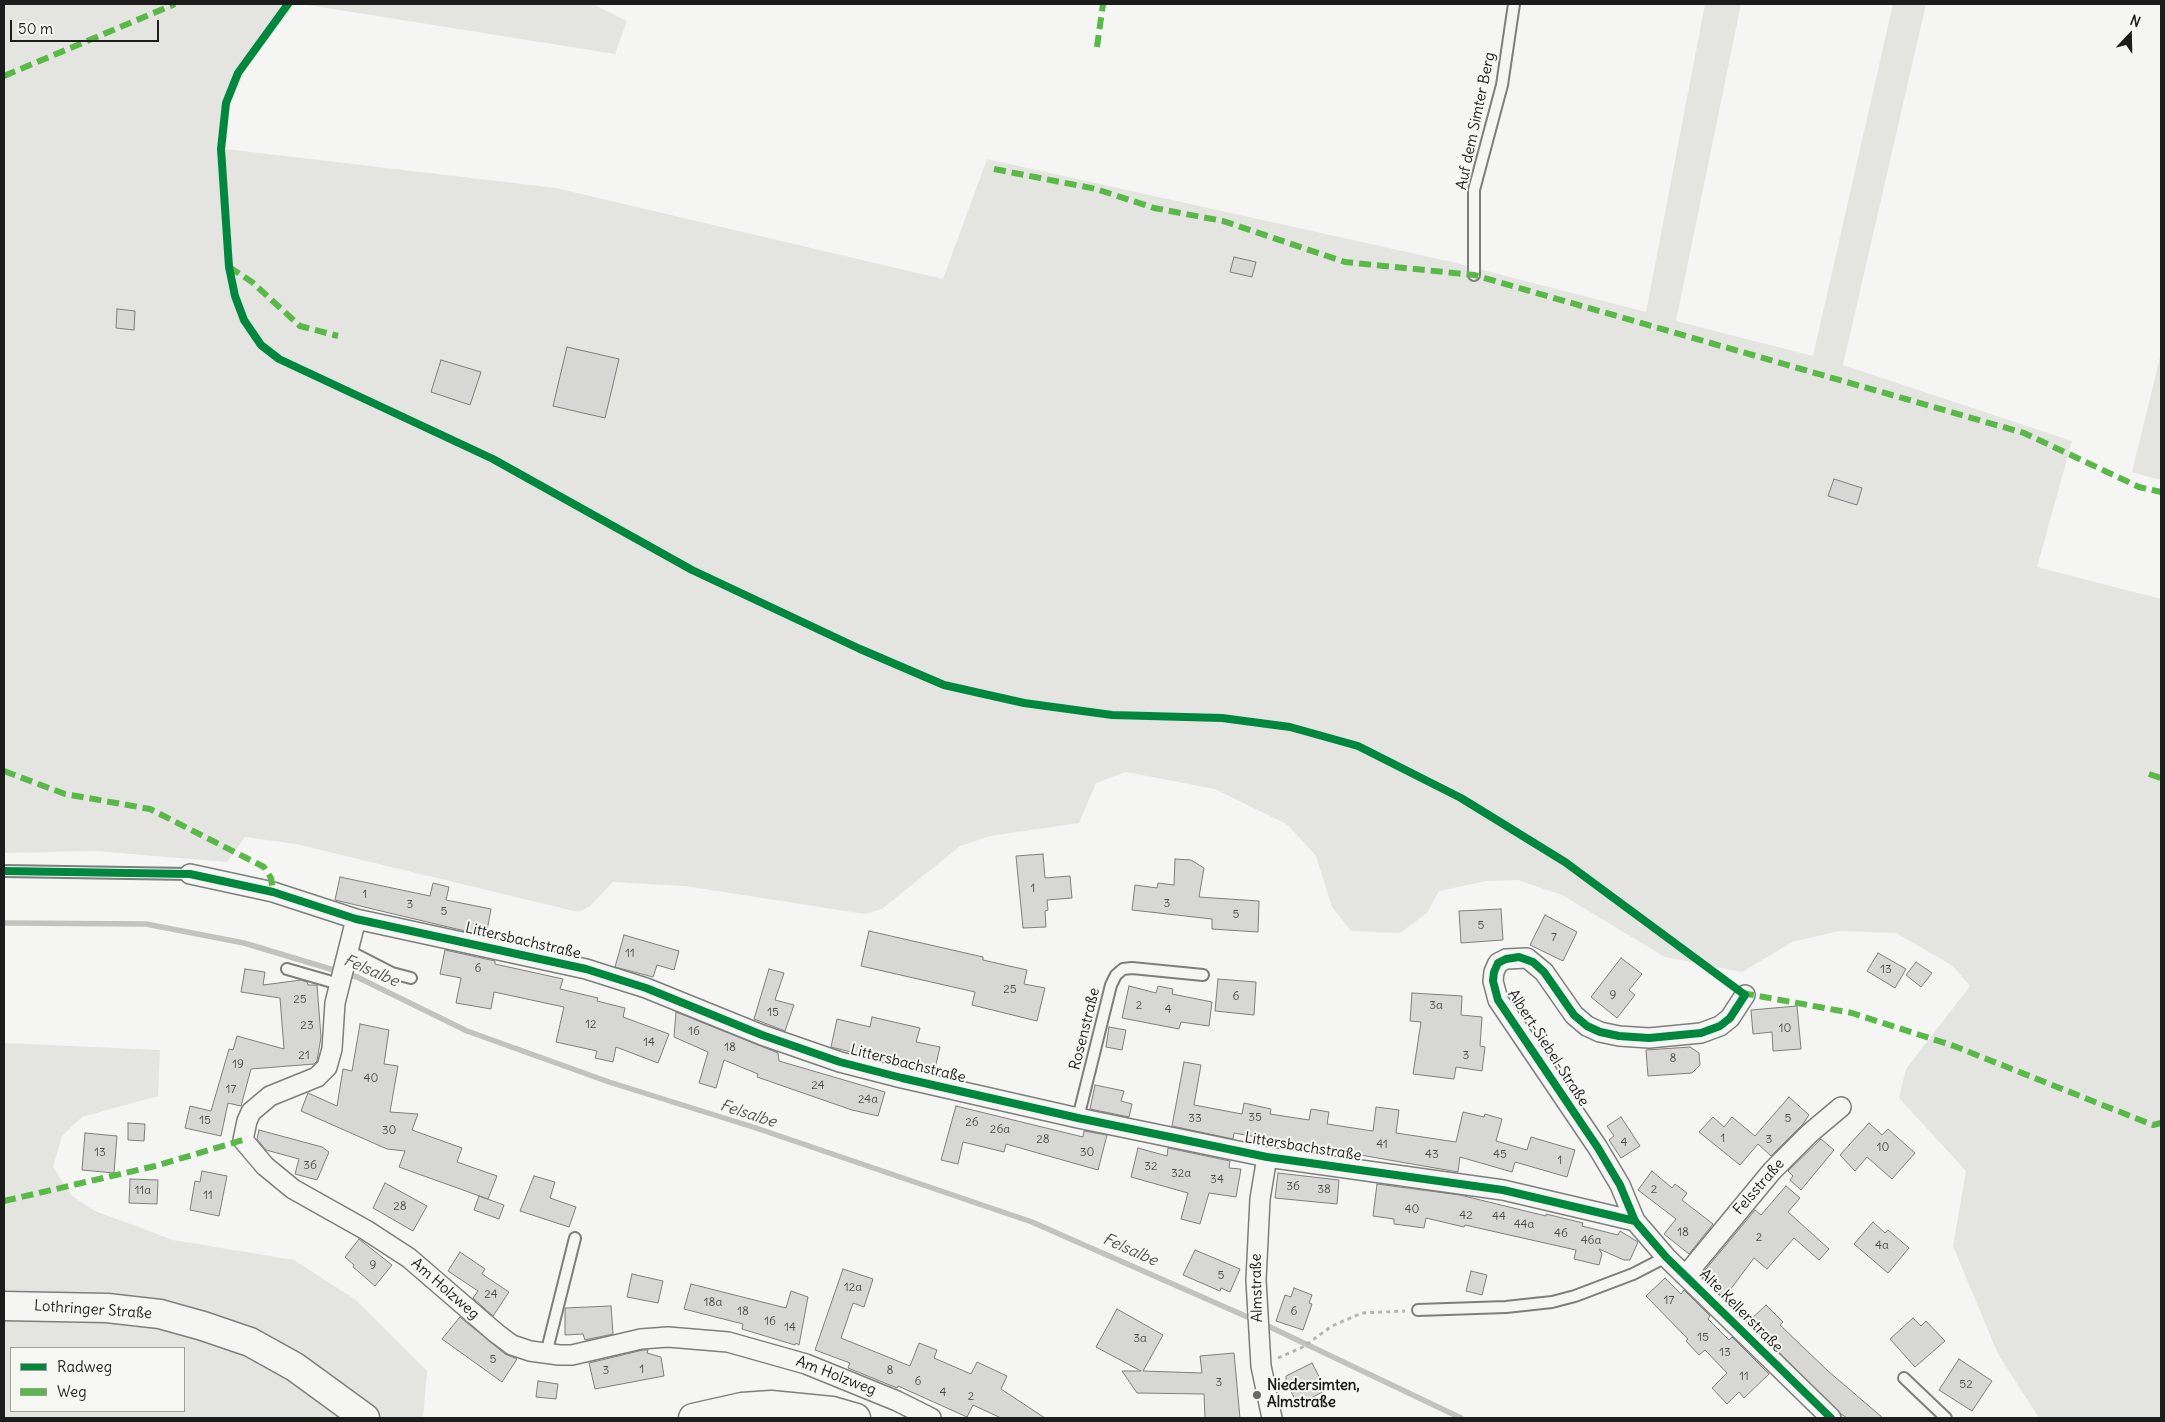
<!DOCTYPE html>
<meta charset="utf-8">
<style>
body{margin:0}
#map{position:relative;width:2165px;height:1422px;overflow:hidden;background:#f5f5f3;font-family:Delius,sans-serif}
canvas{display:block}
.frame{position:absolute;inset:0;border:5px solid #1c1c1c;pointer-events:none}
.legend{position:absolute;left:10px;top:1347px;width:175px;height:65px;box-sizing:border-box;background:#f6f6f2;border:1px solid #9f9f9c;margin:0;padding:6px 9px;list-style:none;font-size:15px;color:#1c1c1c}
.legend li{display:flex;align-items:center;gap:10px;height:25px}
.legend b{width:25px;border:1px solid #9f9f9c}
.north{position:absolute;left:2105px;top:10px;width:50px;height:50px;-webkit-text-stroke:4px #f6f6f2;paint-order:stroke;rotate:21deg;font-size:14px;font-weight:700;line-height:20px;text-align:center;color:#1c1c1c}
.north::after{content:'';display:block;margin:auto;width:18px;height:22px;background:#1c1c1c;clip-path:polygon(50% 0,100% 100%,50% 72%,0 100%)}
.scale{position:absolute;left:10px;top:20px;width:149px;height:22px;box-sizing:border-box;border:2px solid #1c1c1c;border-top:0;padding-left:6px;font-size:15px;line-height:18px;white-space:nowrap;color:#1c1c1c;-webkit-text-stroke:4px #f6f6f2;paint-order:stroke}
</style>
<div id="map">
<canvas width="2165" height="1422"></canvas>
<div class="frame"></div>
<ul class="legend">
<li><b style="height:6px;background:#00873e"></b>Radweg</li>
<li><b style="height:6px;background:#58b947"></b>Weg</li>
</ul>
<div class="north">N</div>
<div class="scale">50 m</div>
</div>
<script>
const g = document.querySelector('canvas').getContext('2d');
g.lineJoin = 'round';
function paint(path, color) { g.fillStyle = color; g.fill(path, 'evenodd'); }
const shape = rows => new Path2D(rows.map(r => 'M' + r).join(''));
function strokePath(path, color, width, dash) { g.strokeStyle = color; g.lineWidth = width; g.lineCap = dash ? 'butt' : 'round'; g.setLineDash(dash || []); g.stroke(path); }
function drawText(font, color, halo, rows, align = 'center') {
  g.font = font + ' Delius,sans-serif'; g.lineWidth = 4; g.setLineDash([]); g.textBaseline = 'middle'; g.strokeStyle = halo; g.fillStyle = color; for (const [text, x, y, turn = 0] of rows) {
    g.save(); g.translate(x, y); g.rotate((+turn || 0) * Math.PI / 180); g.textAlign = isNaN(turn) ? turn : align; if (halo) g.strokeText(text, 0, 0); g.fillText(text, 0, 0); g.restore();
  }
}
paint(shape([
 [4,4,295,4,246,69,230,104,226,149,556,188,943,279,987,159,1452,262,1646,312,1705,4,1741,4,1676,321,1813,356,1893,4,1926,4,1843,365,2072,441,2037,567,2161,599,2161,1418,2039,1418,1998,1354,1953,1246,1966,1171,1899,1098,1906,1069,1970,986,1953,966,1896,933,1839,931,1792,942,1742,972,1665,957,1562,895,1518,880,1486,881,1439,891,1427,913,1400,933,1351,931,1332,907,1316,856,1288,825,1215,789,1126,772,1096,783,1079,823,990,836,960,846,882,909,865,914,685,886,613,882,589,907,578,912,296,844,245,837,227,862,95,851,4,853],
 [302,4,593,4,627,21,615,54],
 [2161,353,2161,480,2132,472],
 [4,1043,160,1050,158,1096,82,1117,62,1136,53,1167,72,1196,95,1211,173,1240,294,1260,356,1300,427,1371,423,1418,4,1418],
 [11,1348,184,1348,184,1411,11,1411]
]), '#e4e4e1');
strokePath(shape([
 [4,923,146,924,244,943,357,977,467,1031,609,1082,756,1128,1032,1222,1268,1326,1461,1418]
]), '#c2c2bf', 5.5);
const building = shape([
 [1234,257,1256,262,1252,277,1230,272,1234,257],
 [117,309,135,311,134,330,116,328,117,309],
 [567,347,619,359,605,418,553,406,567,347],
 [441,360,481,372,470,405,431,392,441,360],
 [1834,479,1862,488,1857,505,1828,496,1834,479],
 [1043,854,1045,878,1070,876,1072,898,1047,900,1048,910,1045,911,1046,927,1023,928,1016,856,1043,854],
 [1175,859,1191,860,1204,868,1199,897,1259,901,1258,932,1212,929,1212,919,1132,910,1135,885,1157,888,1158,883,1174,885,1175,859],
 [340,877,430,896,433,883,449,887,446,900,491,909,486,936,335,900,340,877],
 [1501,909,1503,940,1461,943,1459,911,1501,909],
 [1545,915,1577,932,1563,961,1530,945,1545,915],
 [869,931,983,957,983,960,1027,970,1024,984,1045,988,1037,1021,972,1005,975,992,861,966,869,931],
 [624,935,679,951,674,970,657,965,653,977,615,967,624,935],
 [445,950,495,961,495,964,563,979,560,989,598,998,597,1001,625,1008,623,1017,669,1034,658,1063,616,1047,613,1062,595,1058,597,1051,556,1042,564,1007,494,992,491,1009,456,1003,461,978,440,974,445,950],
 [1878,953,1906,969,1895,988,1867,971,1878,953],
 [1621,958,1642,974,1629,990,1635,995,1617,1018,1591,997,1621,958],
 [1916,962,1932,973,1921,987,1906,975,1916,962],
 [245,969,265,972,263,985,301,980,307,982,308,985,317,985,321,1037,317,1061,314,1064,251,1069,241,1106,228,1103,221,1136,185,1128,190,1106,211,1111,229,1049,233,1050,237,1036,284,1049,280,998,241,992,245,969],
 [769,969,784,973,775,1000,794,1005,785,1031,754,1019,769,969],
 [1218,979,1256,982,1254,1015,1215,1011,1218,979],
 [1129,986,1156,993,1158,986,1173,989,1172,994,1212,1002,1209,1026,1181,1022,1179,1029,1122,1018,1129,986],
 [1412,993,1462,996,1461,1015,1482,1017,1480,1046,1485,1047,1482,1071,1456,1067,1454,1079,1413,1074,1421,1022,1410,1021,1412,993],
 [1797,1006,1801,1049,1773,1051,1772,1032,1753,1034,1751,1010,1797,1006],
 [676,1012,778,1053,779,1061,885,1092,878,1116,852,1110,757,1077,758,1074,724,1060,716,1088,699,1083,708,1052,674,1037,676,1012],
 [872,1017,920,1028,916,1042,940,1047,934,1073,831,1047,837,1019,870,1027,872,1017],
 [360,1024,389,1030,384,1064,398,1066,390,1112,418,1114,412,1130,462,1148,457,1162,497,1176,488,1199,399,1167,405,1151,387,1149,301,1111,308,1093,337,1106,343,1069,352,1071,360,1024],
 [1109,1027,1126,1030,1122,1050,1106,1047,1109,1027],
 [1690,1047,1699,1053,1700,1065,1692,1073,1648,1076,1646,1050,1690,1047],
 [1184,1062,1201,1065,1194,1105,1242,1114,1244,1103,1271,1109,1270,1114,1309,1120,1311,1109,1329,1112,1327,1124,1373,1131,1376,1107,1399,1110,1396,1133,1456,1142,1463,1112,1484,1117,1485,1114,1502,1119,1496,1141,1527,1150,1531,1137,1575,1150,1567,1177,1515,1162,1512,1172,1460,1157,1458,1172,1234,1133,1233,1139,1172,1126,1184,1062],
 [1095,1085,1124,1091,1121,1101,1132,1104,1129,1117,1090,1109,1095,1085],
 [1789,1097,1809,1115,1803,1124,1771,1156,1758,1144,1740,1165,1699,1132,1713,1117,1724,1127,1732,1117,1755,1136,1789,1097],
 [956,1106,1083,1137,1084,1131,1107,1135,1098,1170,1006,1144,1004,1152,963,1142,958,1164,941,1160,956,1106],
 [1621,1117,1640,1146,1621,1158,1609,1140,1614,1136,1607,1126,1621,1117],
 [128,1123,145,1124,144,1141,128,1140,128,1123],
 [1869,1123,1882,1135,1888,1129,1915,1153,1892,1179,1867,1157,1855,1171,1840,1155,1869,1123],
 [259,1130,322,1147,329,1152,317,1180,295,1174,299,1159,266,1150,257,1139,259,1130],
 [85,1133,117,1136,114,1173,82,1170,85,1133],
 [1821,1139,1834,1150,1801,1190,1790,1180,1793,1176,1788,1171,1821,1139],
 [1138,1148,1167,1156,1168,1148,1230,1161,1229,1168,1241,1169,1236,1197,1209,1193,1200,1224,1181,1219,1188,1193,1131,1177,1138,1148],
 [202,1171,227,1176,219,1216,190,1210,195,1181,200,1182,202,1171],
 [1652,1171,1672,1188,1675,1184,1687,1193,1682,1200,1713,1224,1689,1254,1664,1234,1676,1219,1638,1190,1652,1171],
 [1278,1173,1339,1180,1337,1204,1275,1198,1278,1173],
 [534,1176,555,1182,550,1198,576,1207,569,1227,520,1211,534,1176],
 [130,1179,158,1180,157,1204,129,1203,130,1179],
 [385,1183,427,1206,413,1231,373,1208,385,1183],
 [1377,1184,1460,1195,1546,1216,1546,1214,1583,1223,1582,1226,1618,1235,1620,1231,1638,1242,1630,1260,1624,1260,1599,1249,1602,1254,1599,1265,1574,1259,1576,1250,1465,1225,1464,1227,1426,1218,1424,1228,1394,1224,1394,1219,1373,1216,1377,1184],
 [1786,1186,1800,1198,1788,1212,1829,1249,1819,1260,1794,1238,1767,1269,1754,1258,1724,1298,1701,1275,1755,1210,1761,1215,1786,1186],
 [479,1196,504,1205,499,1219,474,1210,479,1196],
 [1873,1222,1885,1233,1888,1230,1909,1248,1888,1273,1854,1244,1873,1222],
 [359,1239,392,1265,375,1286,353,1267,354,1265,345,1257,359,1239],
 [1195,1250,1240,1269,1230,1292,1221,1288,1220,1291,1183,1275,1195,1250],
 [460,1252,485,1269,482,1274,509,1292,493,1316,473,1298,478,1291,448,1271,460,1252],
 [843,1269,873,1279,864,1307,853,1303,841,1338,910,1366,919,1343,937,1350,934,1358,971,1374,977,1362,1007,1376,1001,1389,1045,1418,1001,1418,973,1405,967,1417,898,1386,897,1388,848,1368,850,1363,815,1350,843,1269],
 [1471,1271,1487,1275,1482,1295,1466,1291,1471,1271],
 [632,1274,663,1281,658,1303,627,1297,632,1274],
 [1665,1278,1681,1294,1684,1290,1710,1316,1708,1319,1729,1340,1732,1337,1769,1374,1744,1398,1739,1392,1727,1404,1712,1388,1727,1373,1705,1350,1699,1355,1686,1341,1688,1339,1646,1296,1665,1278],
 [691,1284,786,1308,791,1291,808,1297,799,1345,796,1343,795,1345,742,1329,743,1324,684,1309,691,1284],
 [1294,1288,1312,1295,1309,1303,1312,1304,1303,1330,1276,1321,1285,1295,1291,1297,1294,1288],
 [1766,1305,1783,1322,1780,1325,1828,1371,1883,1418,1847,1418,1841,1414,1748,1322,1766,1305],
 [611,1306,613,1334,585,1340,583,1334,565,1335,565,1308,611,1306],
 [1117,1309,1163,1335,1143,1371,1202,1373,1200,1356,1234,1353,1240,1418,1205,1418,1204,1394,1137,1393,1122,1371,1141,1371,1096,1347,1117,1309],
 [460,1317,505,1354,517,1359,502,1382,442,1339,460,1317],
 [1913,1318,1921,1326,1926,1321,1945,1341,1915,1367,1890,1339,1913,1318],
 [643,1350,648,1350,647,1353,661,1357,664,1376,595,1389,589,1363,643,1350],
 [1959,1359,1992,1381,1972,1411,1939,1390,1959,1359],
 [1312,1363,1326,1390,1298,1405,1286,1382,1286,1376,1312,1363],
 [538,1381,558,1384,556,1399,536,1397,538,1381]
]);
paint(building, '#d7d7d6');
strokePath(building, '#7e7e7d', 1);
const service = shape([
 [1474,275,1474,190,1502,85,1514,4],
 [4,871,190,874],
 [347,950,392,973,411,978],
 [287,969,339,984],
 [1078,1118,1111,985,1116,975,1123,969,1132,968,1203,975],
 [1418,1310,1506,1307,1552,1302,1575,1296,1633,1274,1666,1257],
 [546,1354,575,1238],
 [1904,1378,1946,1418]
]);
const minor = shape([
 [190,874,273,892,356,919,586,969,646,988,762,1035,840,1062,902,1078,1078,1118,1267,1157,1503,1190,1635,1221],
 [356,919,335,1003,332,1049,327,1067,317,1077,270,1096,251,1112,247,1121,243,1140,265,1166,293,1189,366,1230,409,1258,496,1333,512,1345,530,1351,559,1355,572,1355,641,1339,668,1337,728,1342,806,1364,897,1401,931,1418],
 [1745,995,1730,1018,1720,1026,1701,1033,1649,1038,1619,1036,1600,1032,1587,1026,1574,1015,1544,972,1527,958,1506,959,1498,963,1494,972,1493,981,1498,1000,1598,1148,1620,1185,1635,1221,1666,1257,1831,1418],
 [1267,1157,1260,1199,1256,1280,1261,1366,1272,1418],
 [1686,1275,1772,1171,1810,1133,1841,1107]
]);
const secondary = shape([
 [4,1306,107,1308,160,1314,203,1326,250,1342,295,1367,365,1418],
 [693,1418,742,1407,771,1405,832,1411,856,1418]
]);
strokePath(service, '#7e7e7d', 14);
strokePath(minor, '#7e7e7d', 22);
strokePath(secondary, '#7e7e7d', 31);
strokePath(shape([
 [1278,1358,1303,1347,1332,1326,1362,1313,1405,1311]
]), '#b6b6b5', 3, [4, 4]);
strokePath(service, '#f5f5f3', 10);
strokePath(minor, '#f5f5f3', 19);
strokePath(secondary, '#f5f5f3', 28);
strokePath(shape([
 [1097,47,1103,4],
 [4,76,175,4],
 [994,169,1096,189,1154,208,1223,221,1345,262,1474,275,2024,433,2139,487,2161,492],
 [229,267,252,282,300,326,338,336],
 [4,771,65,794,150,809,264,867,271,878,273,892],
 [2149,774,2161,778],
 [1742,993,1852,1013,1954,1046,2153,1125,2161,1123],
 [4,1201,155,1166,243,1140]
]), '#58b947', 6, [12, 6]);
strokePath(shape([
 [288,4,238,73,226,103,221,149,229,267,235,296,244,320,261,345,279,359,493,459,692,570,860,649,944,685,1024,703,1112,715,1222,718,1290,727,1358,746,1461,798,1565,862,1745,995,1730,1018,1720,1026,1701,1033,1649,1038,1619,1036,1600,1032,1587,1026,1574,1015,1544,972,1533,962,1519,957,1506,959,1498,963,1494,972,1493,981,1498,1000,1598,1148,1620,1185,1635,1221,1666,1257,1831,1418],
 [4,871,190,874,273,892,356,919,586,969,646,988,762,1035,840,1062,902,1078,1078,1118,1267,1157,1503,1190,1635,1221]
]), '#00873e', 8);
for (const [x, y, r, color] of [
 [1257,1395,5,"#686867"]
]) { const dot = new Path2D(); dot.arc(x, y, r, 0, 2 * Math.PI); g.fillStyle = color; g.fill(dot); strokePath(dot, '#f6f6f2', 2); }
drawText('12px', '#4b4b4a', null, [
 ["1",1033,889],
 ["1",365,895],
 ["3",1167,904],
 ["3",410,905],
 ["5",444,912],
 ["5",1236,915],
 ["5",1481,926],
 ["7",1554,938],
 ["11",630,954],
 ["6",478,969],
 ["13",1886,970],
 ["25",1010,990],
 ["9",1613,996],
 ["6",1236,997],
 ["25",300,1000],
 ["2",1139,1006],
 ["3a",1436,1006],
 ["4",1168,1010],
 ["15",773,1013],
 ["12",591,1025],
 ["23",307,1026],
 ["10",1785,1029],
 ["16",694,1032],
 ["14",649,1043],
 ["18",730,1048],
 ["21",304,1056],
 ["3",1466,1056],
 ["8",1673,1059],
 ["19",238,1065],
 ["40",371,1079],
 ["24",818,1086],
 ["17",231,1090],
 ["24a",868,1100],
 ["35",1255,1118],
 ["33",1195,1119],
 ["5",1788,1119],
 ["15",205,1121],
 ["26",972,1123],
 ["26a",1000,1130],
 ["30",389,1131],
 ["1",1723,1139],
 ["28",1043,1140],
 ["3",1769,1140],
 ["4",1624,1143],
 ["41",1382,1145],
 ["10",1883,1148],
 ["13",100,1153],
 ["30",1087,1153],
 ["43",1432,1155],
 ["45",1500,1155],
 ["1",1560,1161],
 ["36",310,1166],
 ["32",1151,1167],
 ["32a",1181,1174],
 ["34",1217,1180],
 ["36",1293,1187],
 ["38",1324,1190],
 ["2",1654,1190],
 ["11a",143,1191],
 ["11",208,1196],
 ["28",400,1207],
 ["40",1412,1210],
 ["42",1466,1216],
 ["44",1499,1217],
 ["44a",1524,1225],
 ["18",1683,1233],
 ["46",1561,1234],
 ["2",1759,1238],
 ["46a",1591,1241],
 ["4a",1882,1246],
 ["9",373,1266],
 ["5",1221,1276],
 ["12a",853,1288],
 ["24",491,1295],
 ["17",1669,1301],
 ["18a",713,1303],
 ["18",743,1312],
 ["6",1294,1312],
 ["16",770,1322],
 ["14",790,1328],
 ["15",1703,1338],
 ["3a",1140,1339],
 ["13",1725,1353],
 ["5",493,1360],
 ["1",642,1370],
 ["3",606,1371],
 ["8",890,1371],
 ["11",1744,1377],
 ["6",918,1382],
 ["3",1219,1383],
 ["52",1966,1385],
 ["4",943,1393],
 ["2",971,1397]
]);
drawText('15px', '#1c1c1c', '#f6f6f2', [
 ["Auf dem Simter Berg",1476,121,-78],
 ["Littersbachstraße",523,941,13],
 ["Rosenstraße",1085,1029,-76],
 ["Albert-Siebel-Straße",1548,1048,57],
 ["Littersbachstraße",908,1064,14],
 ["Littersbachstraße",1303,1147,9],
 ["Felsstraße",1759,1187,-49],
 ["Almstraße",1257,1288,-91],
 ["Am Holzweg",445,1289,41],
 ["Lothringer Straße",93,1310,4],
 ["Alte Kellerstraße",1741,1311,45],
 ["Am Holzweg",836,1376,21]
]);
drawText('bold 15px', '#1c1c1c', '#f6f6f2', [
 ["Niedersimten,",1267,1386],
 ["Almstraße",1267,1403]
], 'left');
drawText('italic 16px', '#565654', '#f6f6f2', [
 ["Felsalbe",371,971,23],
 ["Felsalbe",748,1114,18],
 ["Felsalbe",1130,1250,24]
]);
</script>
